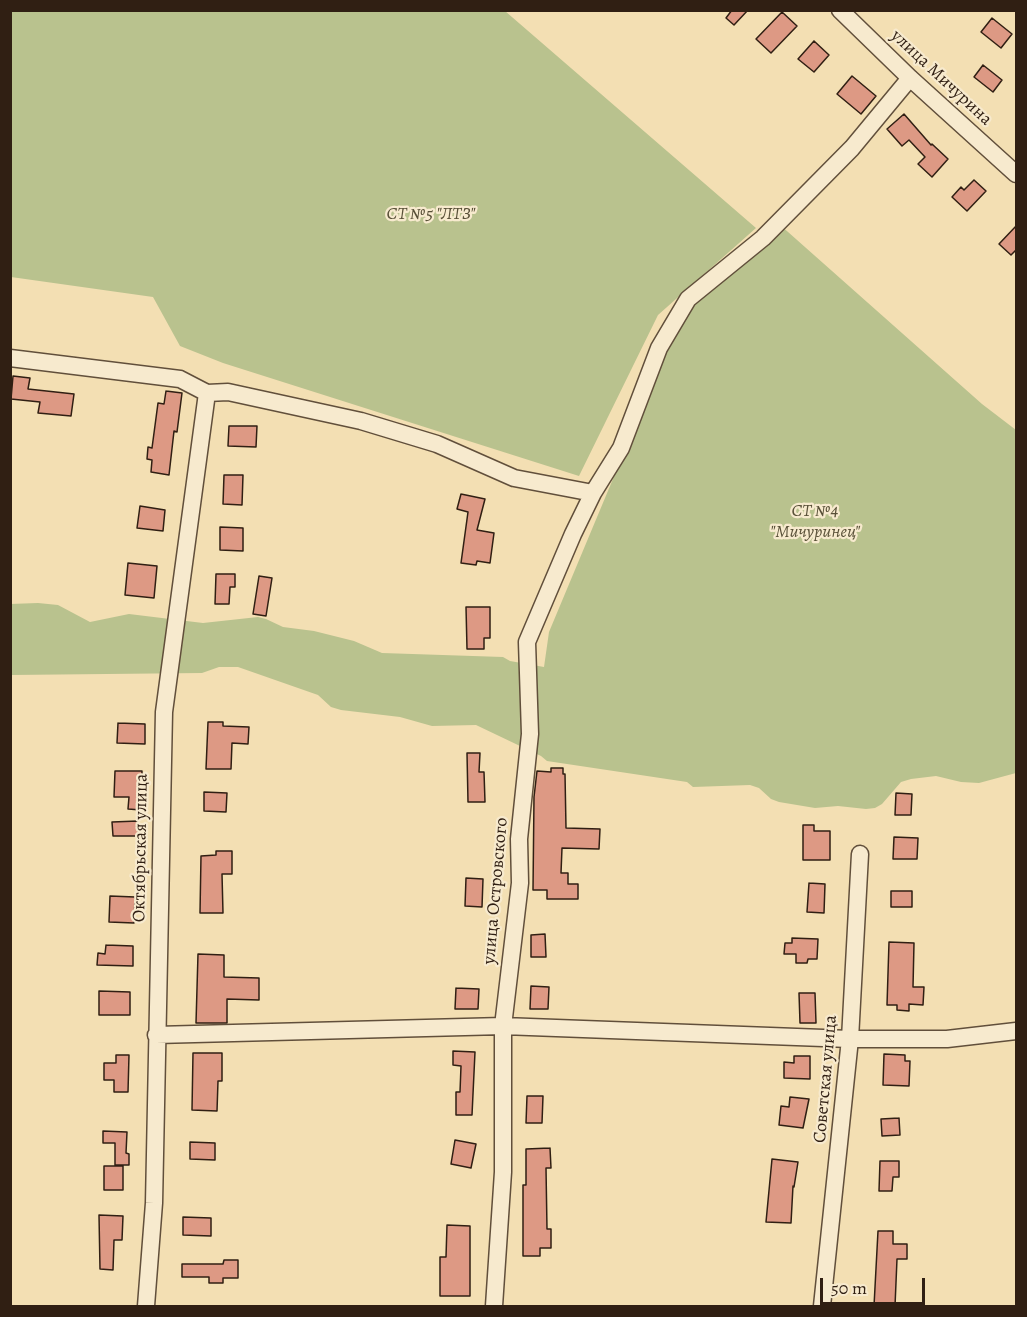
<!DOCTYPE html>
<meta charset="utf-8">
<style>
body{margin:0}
#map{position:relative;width:1027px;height:1317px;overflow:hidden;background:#f3dfb3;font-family:Alegreya,serif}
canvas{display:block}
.frame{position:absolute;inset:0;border:12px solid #301f13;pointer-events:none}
.scale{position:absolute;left:820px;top:1278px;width:105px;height:27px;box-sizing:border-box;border:3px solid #301f13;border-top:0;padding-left:8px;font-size:18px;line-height:21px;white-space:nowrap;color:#301f13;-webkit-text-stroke:4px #f7eace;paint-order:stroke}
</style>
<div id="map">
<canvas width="1027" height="1317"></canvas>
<div class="frame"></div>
<div class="scale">50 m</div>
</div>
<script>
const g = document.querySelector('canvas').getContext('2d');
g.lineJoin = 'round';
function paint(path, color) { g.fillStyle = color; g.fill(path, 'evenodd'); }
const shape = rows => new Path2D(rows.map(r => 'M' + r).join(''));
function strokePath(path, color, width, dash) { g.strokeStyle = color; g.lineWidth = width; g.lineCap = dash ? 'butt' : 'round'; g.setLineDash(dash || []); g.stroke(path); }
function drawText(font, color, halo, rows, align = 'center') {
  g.font = font + ' Alegreya,serif'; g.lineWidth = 4.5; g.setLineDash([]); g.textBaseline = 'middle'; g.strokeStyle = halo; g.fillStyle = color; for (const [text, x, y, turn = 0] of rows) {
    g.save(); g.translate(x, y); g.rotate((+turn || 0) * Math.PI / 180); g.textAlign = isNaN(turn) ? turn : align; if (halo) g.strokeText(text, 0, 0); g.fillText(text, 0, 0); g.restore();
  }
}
paint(shape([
 [11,11,505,11,756,228,658,315,579,476,223,363,180,346,153,297,11,277],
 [779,224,982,404,1016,430,1016,773,979,783,961,782,936,776,911,779,901,782,882,804,875,808,866,809,838,806,815,808,779,802,771,799,759,788,750,785,693,787,687,782,547,761,541,756,476,725,432,726,400,717,341,710,331,707,318,695,238,667,219,667,202,673,11,675,10,604,38,603,58,605,90,622,129,614,203,623,258,617,266,619,283,627,314,631,354,641,382,653,503,657,510,661,544,667,549,632,684,309]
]), '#b9c28e');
const building = shape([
 [732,10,748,10,734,25,726,18,732,10],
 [782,12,797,26,771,53,756,39,782,12],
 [992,18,1012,34,1001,48,981,32,992,18],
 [814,41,829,55,814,72,798,59,814,41],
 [983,65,1002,80,993,92,974,77,983,65],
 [852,76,876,96,861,114,837,94,852,76],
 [904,114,931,145,932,144,948,159,932,177,918,164,925,157,909,140,902,146,887,129,904,114],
 [974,180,986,191,967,211,952,197,961,187,964,190,974,180],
 [1017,225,1017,249,1011,255,999,244,1017,225],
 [13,376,30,378,28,389,74,394,71,416,38,413,40,402,11,399,13,376],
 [166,391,182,393,177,432,174,431,169,475,151,472,152,460,147,459,148,447,152,448,158,403,164,404,166,391],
 [229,426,257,426,256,447,228,446,229,426],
 [224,475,243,475,242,505,223,504,224,475],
 [461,494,485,499,477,530,494,533,490,563,477,561,476,565,461,563,468,512,457,509,461,494],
 [140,506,165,510,163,531,137,528,140,506],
 [220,527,243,528,243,551,220,550,220,527],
 [128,563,157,566,154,598,125,595,128,563],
 [216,574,235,574,235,587,230,587,229,604,215,604,216,574],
 [259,576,272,578,266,616,253,614,259,576],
 [466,607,490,607,490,638,484,638,484,649,467,649,466,607],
 [208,722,223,722,223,726,249,727,248,744,232,743,231,769,206,769,208,722],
 [118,723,145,724,145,744,117,743,118,723],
 [467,753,480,753,479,772,484,772,485,802,468,802,467,753],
 [551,768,563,768,563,774,565,774,566,828,600,829,599,849,562,848,561,873,568,873,568,884,578,884,578,899,547,899,547,890,533,890,534,797,537,771,551,772,551,768],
 [115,771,142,771,141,810,128,809,129,797,114,797,115,771],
 [204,792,227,793,226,812,204,811,204,792],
 [896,793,912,794,911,815,895,815,896,793],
 [138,821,138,836,113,836,112,822,138,821],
 [803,825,814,825,814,831,830,831,830,860,803,860,803,825],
 [894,837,918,838,917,859,893,859,894,837],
 [216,851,232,851,232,874,222,874,223,913,200,913,201,856,216,855,216,851],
 [466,878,483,879,482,907,465,906,466,878],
 [809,883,825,884,824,913,807,912,809,883],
 [891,891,912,891,912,907,891,907,891,891],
 [110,896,135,897,134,923,109,922,110,896],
 [545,934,546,957,531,957,531,935,545,934],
 [792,938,818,939,817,959,808,959,807,963,796,963,796,954,784,954,785,943,792,943,792,938],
 [889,942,914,943,913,987,924,987,923,1005,909,1004,909,1011,897,1010,897,1005,887,1005,889,942],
 [106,945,133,946,133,966,97,965,98,953,105,954,106,945],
 [198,954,224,955,224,977,259,978,259,1000,227,999,227,1023,196,1023,198,954],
 [531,986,549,987,548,1009,530,1009,531,986],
 [456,988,479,989,478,1009,455,1009,456,988],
 [99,991,130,992,130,1015,99,1015,99,991],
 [799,993,815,993,816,1023,800,1023,799,993],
 [453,1051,475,1052,472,1115,456,1115,456,1092,460,1092,461,1066,453,1065,453,1051],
 [193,1053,222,1053,222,1081,218,1081,217,1111,192,1110,193,1053],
 [884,1054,905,1055,905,1061,910,1061,909,1086,883,1085,884,1054],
 [116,1055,129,1055,128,1092,114,1092,114,1080,104,1080,104,1063,116,1063,116,1055],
 [794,1056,810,1056,810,1079,784,1078,784,1062,794,1063,794,1056],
 [527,1096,543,1096,542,1123,526,1123,527,1096],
 [790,1097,809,1099,803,1128,779,1125,781,1106,789,1107,790,1097],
 [899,1118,900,1135,882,1136,881,1119,899,1118],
 [103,1131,127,1132,126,1153,129,1154,129,1165,115,1165,115,1143,103,1143,103,1131],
 [455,1140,476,1144,471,1168,451,1164,455,1140],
 [190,1142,215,1143,215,1160,190,1159,190,1142],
 [550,1148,551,1168,546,1168,547,1229,551,1229,551,1248,540,1248,540,1256,523,1256,523,1185,526,1185,526,1149,550,1148],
 [772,1159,798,1162,794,1187,793,1186,791,1223,766,1222,772,1159],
 [880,1161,899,1161,899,1177,893,1177,892,1191,879,1191,880,1161],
 [104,1166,123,1166,123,1190,104,1190,104,1166],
 [99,1215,123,1216,122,1240,114,1240,113,1270,100,1269,99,1215],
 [183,1217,211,1218,211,1236,183,1235,183,1217],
 [447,1225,470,1226,470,1296,440,1296,440,1257,446,1257,447,1225],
 [878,1231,893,1231,893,1244,907,1244,907,1259,897,1259,895,1306,874,1306,878,1231],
 [224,1260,238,1260,238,1278,223,1278,223,1283,209,1283,209,1277,182,1277,182,1264,223,1264,224,1260]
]);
paint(building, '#dd9984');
strokePath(building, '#301f13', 1.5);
const street = shape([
 [840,10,910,78,1016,174],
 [10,358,180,379,207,393,228,392,361,421,437,444,514,478,593,493],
 [156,1035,503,1026,850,1039,947,1039,1016,1031],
 [146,1306,154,1203,164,712,207,393],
 [494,1306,503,1172,503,1026,520,883,519,839,530,734,527,642,573,534,593,493,621,448,659,348,688,299,763,238,852,148,910,78],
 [822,1306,850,1039,860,854]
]);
strokePath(street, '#614f3b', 19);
strokePath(street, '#f7eace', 16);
drawText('18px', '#301f13', '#f7eace', [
 ["улица Мичурина",941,78,43],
 ["Октябрьская улица",141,848,-89],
 ["улица Островского",496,891,-85],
 ["Советская улица",826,1079,-85]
]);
drawText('italic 18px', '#595038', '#f7eace', [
 ["СТ №5 \"ЛТЗ\"",431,215],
 ["СТ №4",815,512],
 ["\"Мичуринец\"",815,533]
]);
</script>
